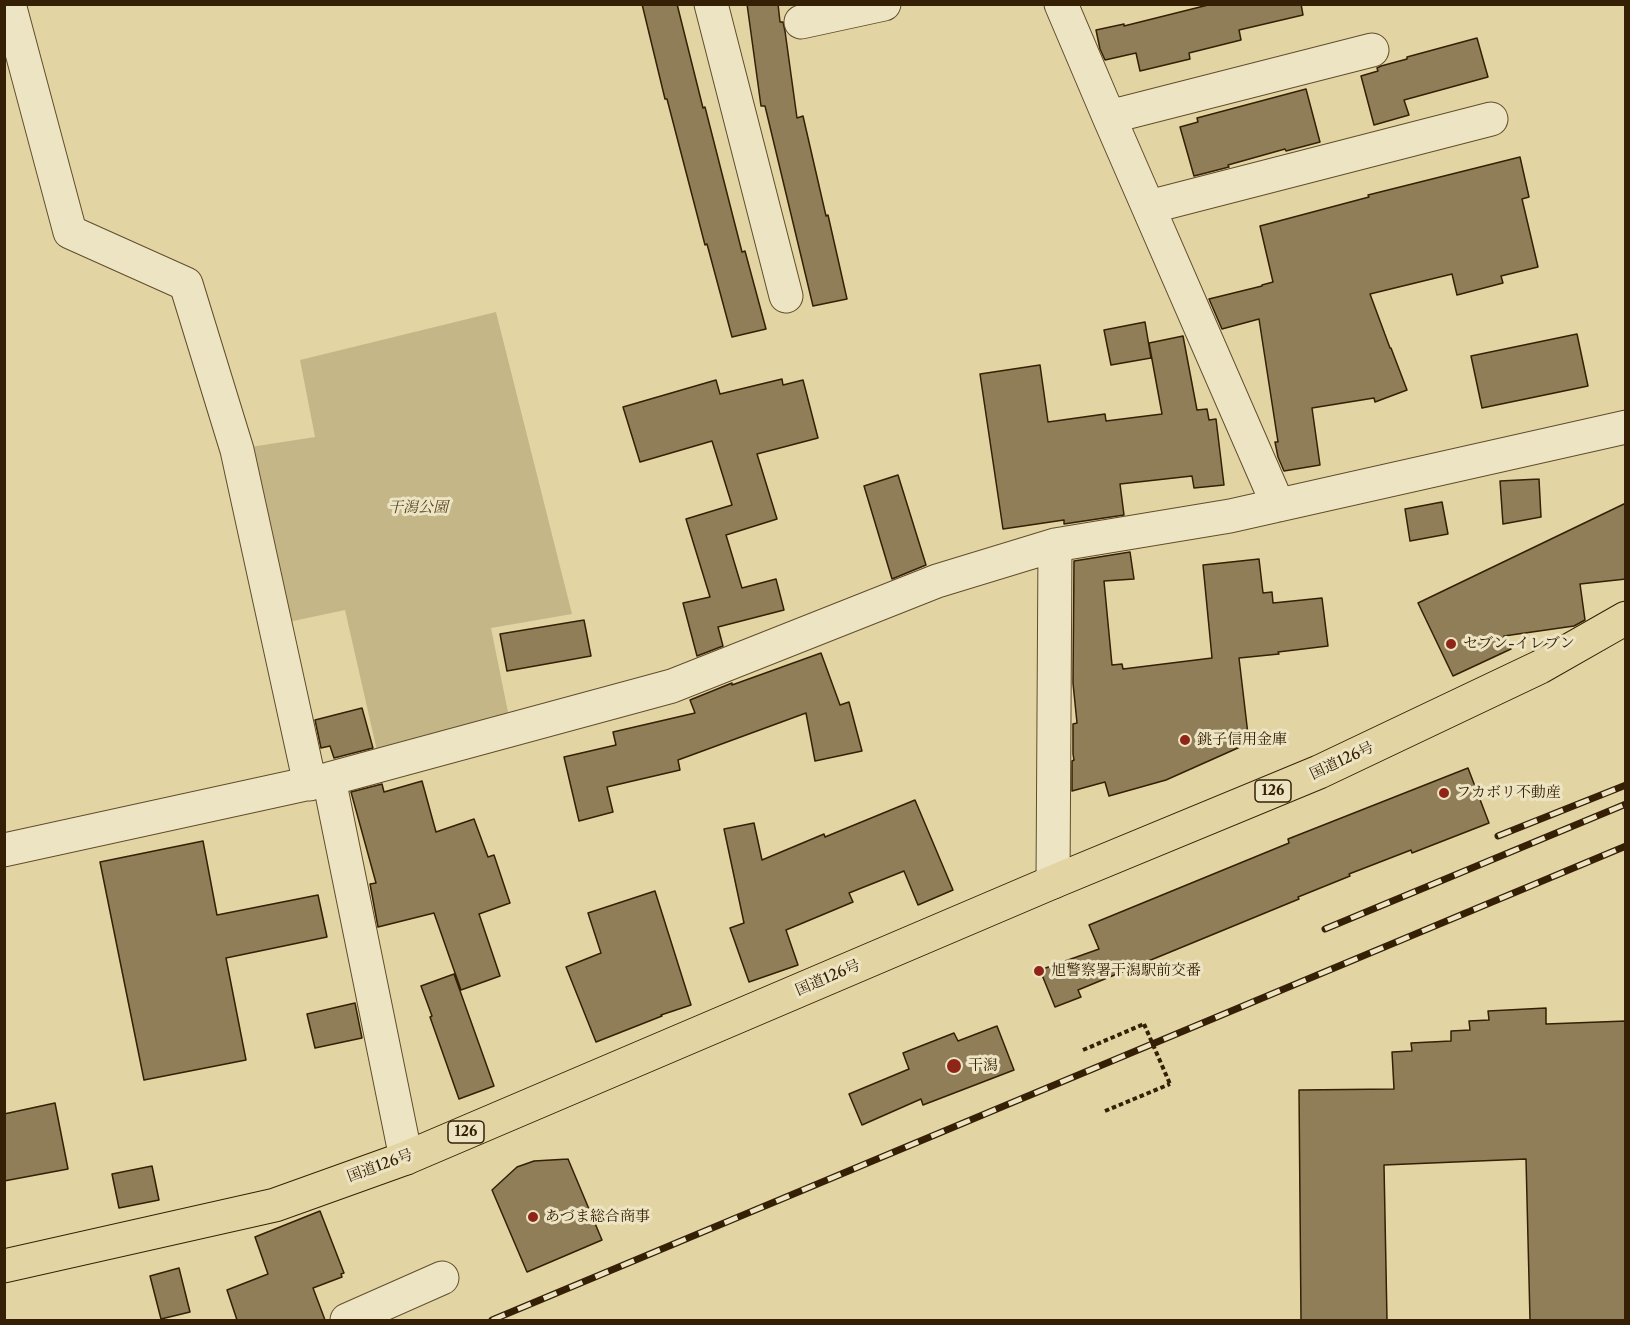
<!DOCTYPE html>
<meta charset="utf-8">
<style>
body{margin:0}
#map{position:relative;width:1630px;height:1325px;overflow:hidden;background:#e3d5a3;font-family:"Libre Caslon Text",serif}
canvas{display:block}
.frame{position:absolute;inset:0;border:6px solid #352005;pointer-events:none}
</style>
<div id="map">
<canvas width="1630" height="1325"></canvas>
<div class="frame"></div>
</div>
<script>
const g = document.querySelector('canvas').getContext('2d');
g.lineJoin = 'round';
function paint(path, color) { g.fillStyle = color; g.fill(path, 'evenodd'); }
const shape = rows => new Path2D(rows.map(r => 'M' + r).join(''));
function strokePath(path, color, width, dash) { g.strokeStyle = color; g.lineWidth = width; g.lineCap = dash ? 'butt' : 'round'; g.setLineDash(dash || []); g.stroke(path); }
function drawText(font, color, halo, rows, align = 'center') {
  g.font = font + ' "Libre Caslon Text","Noto Serif JP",serif'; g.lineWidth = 6; g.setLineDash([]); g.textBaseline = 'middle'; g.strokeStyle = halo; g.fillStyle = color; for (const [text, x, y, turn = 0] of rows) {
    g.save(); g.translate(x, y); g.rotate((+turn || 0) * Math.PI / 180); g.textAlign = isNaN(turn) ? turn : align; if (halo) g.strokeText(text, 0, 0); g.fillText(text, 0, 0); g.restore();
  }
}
paint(shape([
 [496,312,572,614,491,628,509,717,377,751,345,610,284,623,244,448,315,437,300,360]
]), '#c5b688');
const building = shape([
 [642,4,677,4,703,108,705,107,742,252,745,251,766,329,732,337,707,244,705,245,667,99,665,99,642,4],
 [747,4,778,4,780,22,783,22,785,31,797,118,803,116,826,216,828,215,847,299,813,306,765,106,761,106,747,4],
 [1212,4,1301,4,1303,15,1239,30,1241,40,1189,53,1190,59,1140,71,1136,53,1105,60,1100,49,1096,30,1124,24,1124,26,1212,4],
 [1477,38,1488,77,1404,100,1409,115,1374,125,1361,76,1378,71,1377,68,1381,66,1407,59,1407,57,1477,38],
 [1306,89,1320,142,1286,151,1285,149,1228,165,1229,167,1194,176,1180,127,1198,122,1197,118,1306,89],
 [1520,157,1529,197,1522,199,1538,267,1501,276,1503,283,1457,295,1452,274,1370,294,1390,348,1391,348,1407,390,1375,402,1374,398,1312,408,1320,465,1284,471,1278,457,1275,442,1278,442,1259,319,1222,329,1209,299,1262,286,1262,285,1273,282,1260,226,1369,197,1368,195,1520,157],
 [1145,322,1151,358,1111,365,1104,330,1145,322],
 [1577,334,1588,386,1482,408,1471,356,1577,334],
 [1183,336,1197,410,1207,409,1209,420,1216,419,1224,485,1194,488,1192,476,1120,484,1124,515,1064,524,1064,520,1003,529,980,374,1040,365,1048,422,1105,414,1106,421,1162,414,1149,343,1183,336],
 [782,379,783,385,803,380,818,438,757,454,777,519,726,535,742,588,776,579,784,610,718,627,723,646,697,656,683,603,710,597,686,519,732,505,712,441,640,462,623,407,716,380,720,394,782,379],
 [898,475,926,565,892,579,864,486,898,475],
 [1539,479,1541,517,1503,524,1500,481,1539,479],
 [1442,502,1448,534,1410,541,1405,509,1442,502],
 [1626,503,1626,579,1580,584,1585,620,1574,626,1504,636,1511,649,1453,676,1418,603,1626,503],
 [1130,552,1134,579,1104,581,1112,665,1122,664,1123,669,1212,658,1203,565,1259,559,1263,593,1272,592,1273,603,1322,598,1328,646,1278,652,1279,654,1239,658,1249,743,1166,780,1109,796,1105,782,1072,791,1072,761,1074,760,1073,754,1073,724,1077,723,1073,683,1074,561,1130,552],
 [584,620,591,656,507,671,500,634,584,620],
 [821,653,840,705,849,702,862,751,815,761,806,713,678,760,680,770,607,787,613,812,579,821,564,757,616,745,613,732,695,713,690,700,732,683,732,685,821,653],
 [362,708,373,748,334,758,330,746,321,748,315,720,362,708],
 [1468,768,1489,823,1412,853,1411,850,1349,874,1350,876,1298,897,1299,899,1078,990,1081,997,1055,1007,1040,970,1099,949,1089,925,1289,843,1288,839,1468,768],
 [422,781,436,832,474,819,488,857,494,855,510,903,479,914,500,976,461,990,434,913,378,927,370,884,376,883,351,792,382,784,384,792,422,781],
 [915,800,953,890,918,905,904,871,849,893,853,902,786,930,798,965,749,982,730,928,744,923,724,829,754,823,762,860,824,834,825,837,915,800],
 [203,841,217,915,318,895,327,937,226,958,246,1060,144,1080,100,862,203,841],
 [655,891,691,1005,661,1015,662,1016,596,1042,566,967,601,953,588,913,655,891],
 [454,974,494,1086,459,1099,430,1017,432,1016,421,986,454,974],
 [355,1003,362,1038,315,1048,307,1014,355,1003],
 [1546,1008,1546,1024,1626,1021,1626,1320,1530,1320,1526,1159,1384,1165,1387,1320,1301,1320,1299,1090,1394,1089,1392,1052,1412,1051,1411,1043,1451,1041,1451,1031,1470,1030,1469,1021,1489,1020,1488,1011,1546,1008],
 [997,1026,1014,1070,923,1105,921,1099,862,1125,849,1094,909,1069,903,1053,954,1033,958,1041,997,1026],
 [55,1103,68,1169,4,1181,4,1114,55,1103],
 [568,1159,602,1240,527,1272,492,1190,517,1167,534,1161,568,1159],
 [152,1166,159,1200,119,1208,112,1174,152,1166],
 [320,1211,344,1273,341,1274,342,1277,313,1288,325,1320,237,1320,227,1290,268,1274,255,1237,320,1211],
 [179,1268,190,1312,161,1319,150,1276,179,1268]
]);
paint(building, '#8f7e57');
strokePath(building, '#352005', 1.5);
const minor = shape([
 [9,4,70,232,186,284,237,450,310,784],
 [711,4,786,296],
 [1061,4,1109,117,1278,505],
 [801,22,884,4],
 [1109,117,1372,50],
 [1149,207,1491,119],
 [329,779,406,1158],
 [4,850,329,779,672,686,937,581,1055,545,1230,516,1626,427],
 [1053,882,1055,545],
 [347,1320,442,1278]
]);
const highway = shape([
 [4,1266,275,1205,406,1158,1053,882,1319,772,1540,667,1626,618]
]);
strokePath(minor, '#604d2c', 35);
strokePath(highway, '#352005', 35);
strokePath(shape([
 [1083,1050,1144,1024],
 [1105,1111,1170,1084]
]), '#352005', 4, [4.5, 3]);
strokePath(minor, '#ede4c3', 33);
strokePath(highway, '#e3d5a3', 33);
const rail = shape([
 [1498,836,1626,785],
 [1325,929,1626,804],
 [492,1320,1626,846]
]);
strokePath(rail, '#352005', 7);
strokePath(rail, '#ede4c3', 4.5, [14]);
strokePath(shape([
 [1144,1024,1170,1084]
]), '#352005', 4, [4.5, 3]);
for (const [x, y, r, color] of [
 [1451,644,6,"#8f2418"],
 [1185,740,6,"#8f2418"],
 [1444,793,6,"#8f2418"],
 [1039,971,6,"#8f2418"],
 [954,1066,8,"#8f2418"],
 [533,1217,6,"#8f2418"]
]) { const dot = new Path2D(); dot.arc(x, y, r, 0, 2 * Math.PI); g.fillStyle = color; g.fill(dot); strokePath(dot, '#ede4c3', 2); }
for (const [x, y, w] of [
 [1273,791,36],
 [466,1132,36]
]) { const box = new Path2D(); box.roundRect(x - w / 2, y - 11, w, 22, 4.5); g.fillStyle = '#ede4c3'; g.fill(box); strokePath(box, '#352005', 1.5); }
drawText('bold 14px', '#352005', null, [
 ["126",1273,791],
 ["126",466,1132]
]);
drawText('italic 15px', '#594626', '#ede4c3', [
 ["干潟公園",418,508]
]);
drawText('15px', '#352005', '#ede4c3', [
 ["セブン-イレブン",1463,644],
 ["銚子信用金庫",1197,740],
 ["フカボリ不動産",1456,793],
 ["旭警察署干潟駅前交番",1051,971],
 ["干潟",968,1066],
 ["あづま総合商事",545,1217]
], 'left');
drawText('15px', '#352005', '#ede4c3', [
 ["国道126号",1342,761,-25],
 ["国道126号",828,978,-23],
 ["国道126号",380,1166,-20]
]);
</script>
